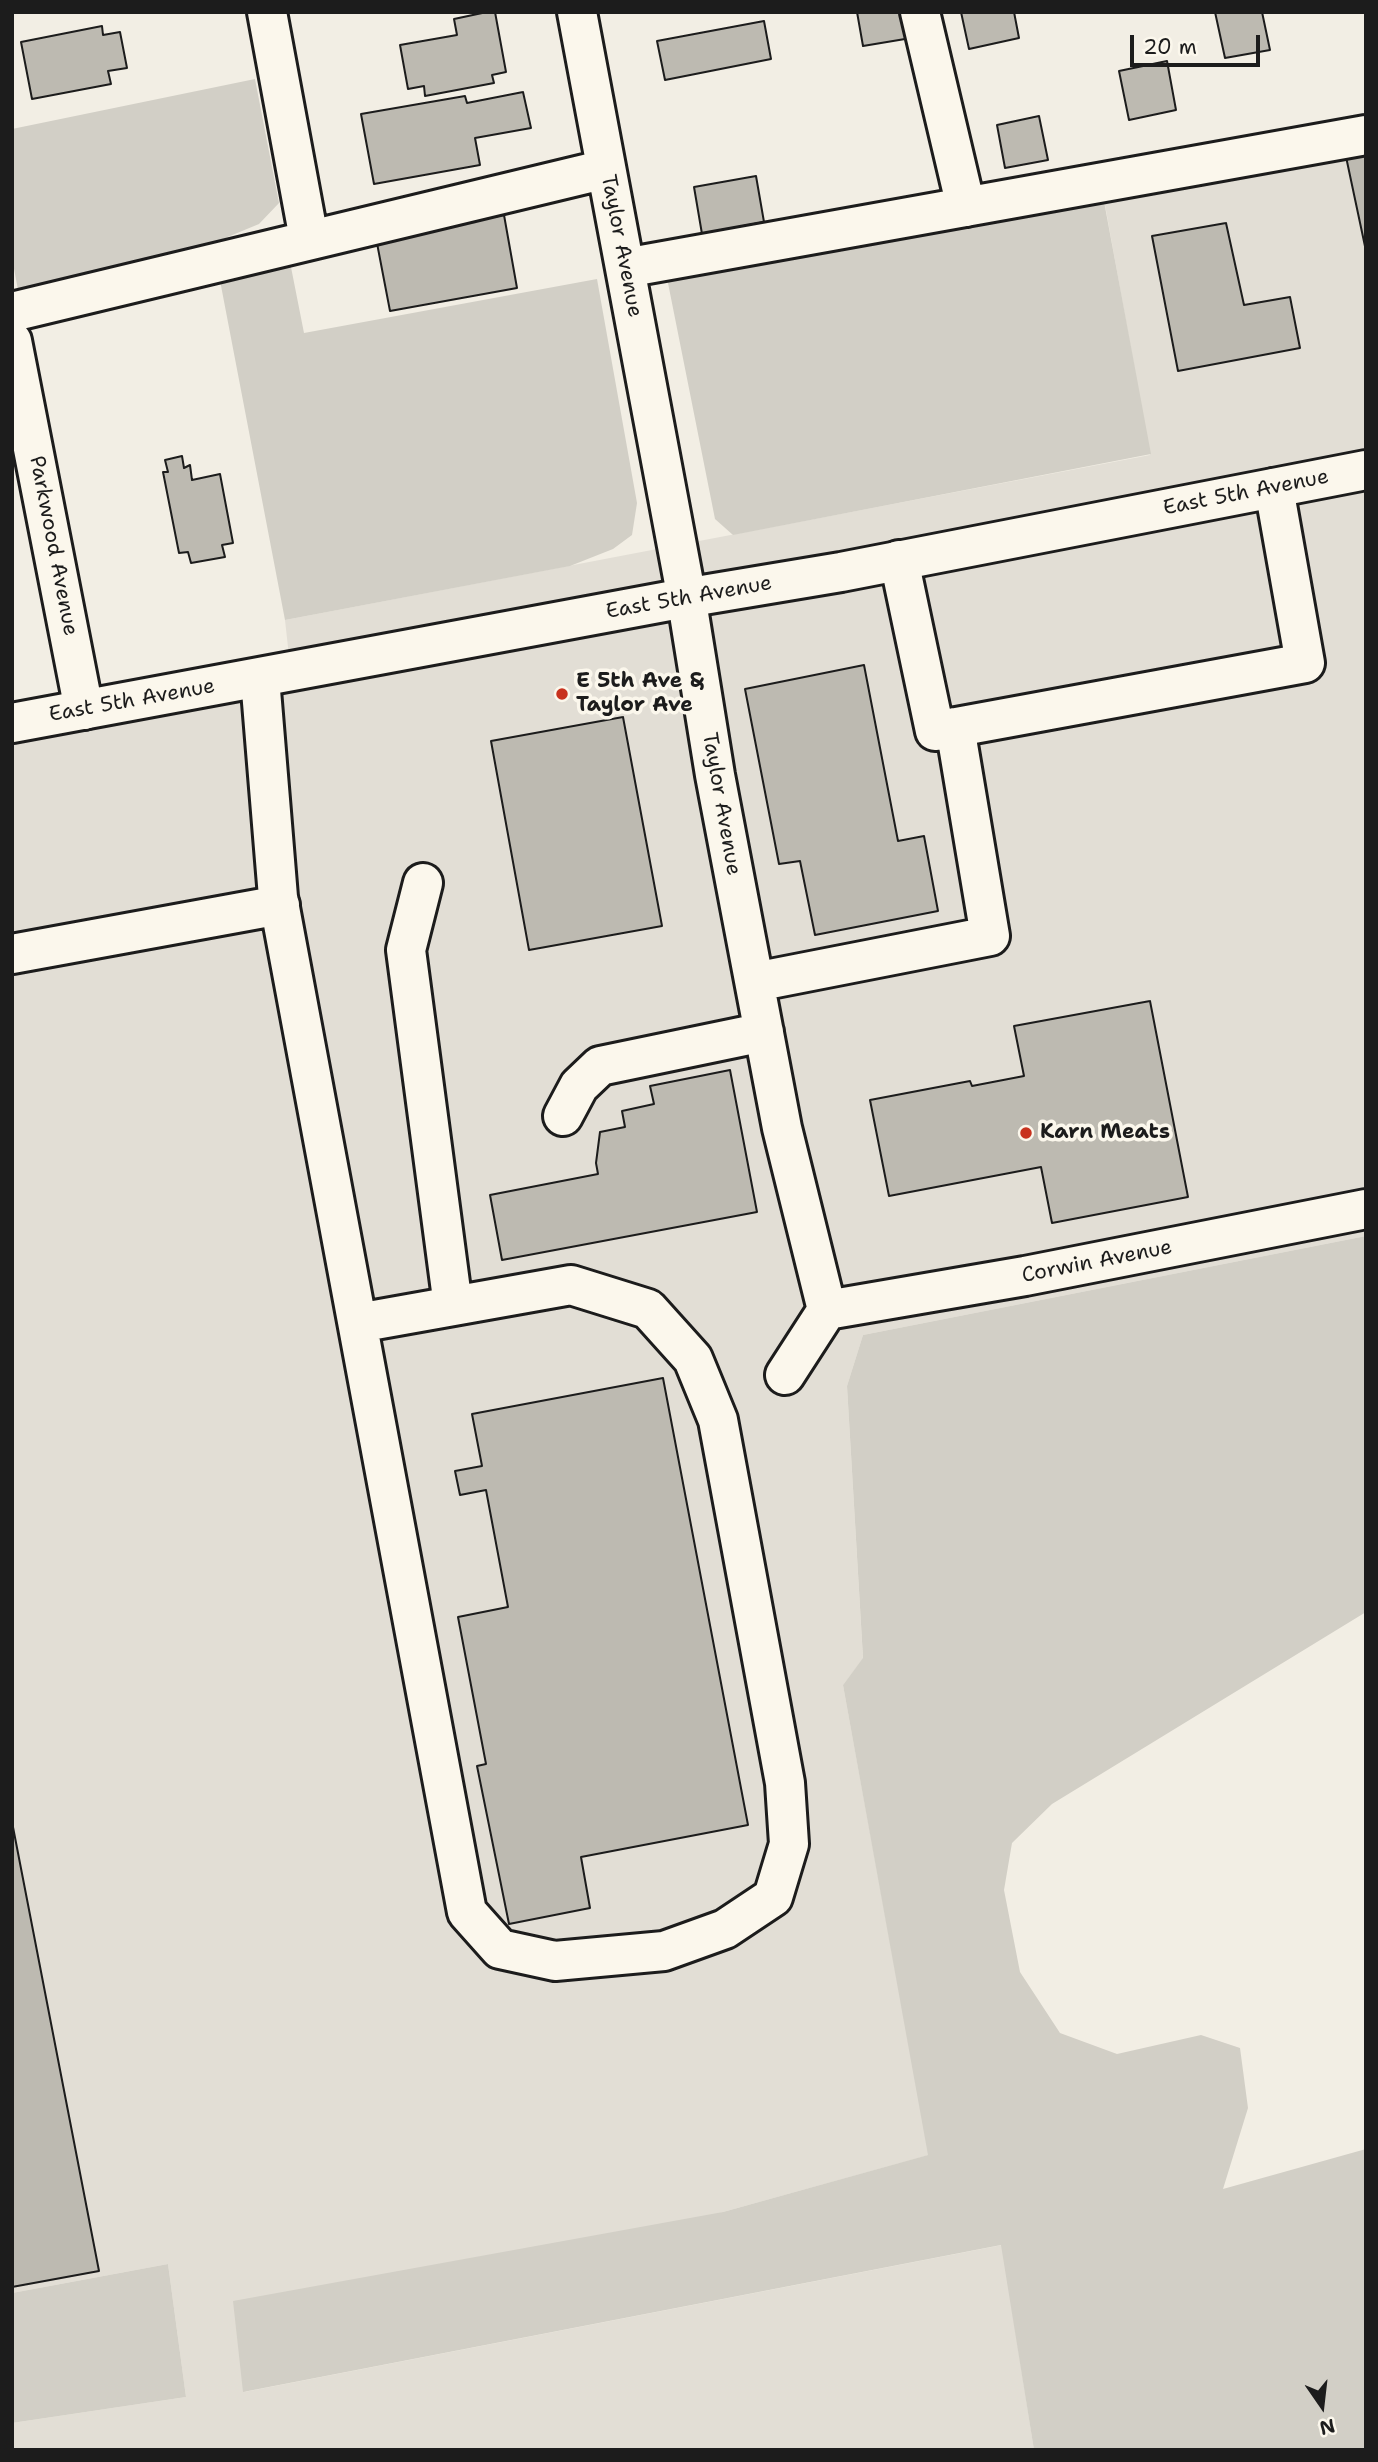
<!DOCTYPE html>
<style>
body{margin:0}
#map{position:relative;width:1378px;height:2462px;overflow:hidden;background:#f2eee4;font-family:"Shantell Sans",sans-serif}
canvas{display:block}
.frame{position:absolute;inset:0;border:14px solid #1c1c1c;pointer-events:none}
.north{position:absolute;left:1287px;top:2371px;width:70px;height:70px;-webkit-text-stroke:5px #fbf7ec;paint-order:stroke;rotate:166deg;font-size:19px;font-weight:700;line-height:28px;text-align:center;color:#1c1c1c}
.north::after{content:'';display:block;margin:auto;width:24px;height:32px;background:#1c1c1c;clip-path:polygon(50% 0,100% 100%,50% 72%,0 100%)}
.scale{position:absolute;left:1130px;top:35px;width:130px;height:32px;box-sizing:border-box;border:4px solid #1c1c1c;border-top:0;padding-left:9px;font-size:21px;line-height:24px;white-space:nowrap;color:#1c1c1c;-webkit-text-stroke:5px #fbf7ec;paint-order:stroke}
</style>
<div id="map">
<canvas width="1378" height="2462"></canvas>
<div class="frame"></div>
<div class="north">N</div>
<div class="scale">20 m</div>
</div>
<script>
const g = document.querySelector('canvas').getContext('2d');
g.lineJoin = 'round';
function paint(path, color) { g.fillStyle = color; g.fill(path, 'evenodd'); }
const shape = rows => new Path2D(rows.map(r => 'M' + r).join(''));
function strokePath(path, color, width, dash) { g.strokeStyle = color; g.lineWidth = width; g.lineCap = dash ? 'butt' : 'round'; g.setLineDash(dash || []); g.stroke(path); }
function drawText(font, color, halo, rows, align = 'center') {
  g.font = font + ' "Shantell Sans",sans-serif'; g.lineWidth = 7; g.setLineDash([]); g.textBaseline = 'middle'; g.strokeStyle = halo; g.fillStyle = color; for (const [text, x, y, turn = 0] of rows) {
    g.save(); g.translate(x, y); g.rotate((+turn || 0) * Math.PI / 180); g.textAlign = isNaN(turn) ? turn : align; if (halo) g.strokeText(text, 0, 0); g.fillText(text, 0, 0); g.restore();
  }
}
paint(shape([
 [1366,124,1366,1236,863,1335,847,1386,863,1659,843,1685,929,2155,723,2212,244,2392,1002,2245,1034,2450,12,2450,12,2423,186,2397,168,2264,12,2293,12,729,291,674,285,620,1150,455,1100,177]
]), '#e2ded5');
paint(shape([
 [255,79,279,203,259,224,213,243,18,290,12,258,12,129],
 [1103,196,1151,454,733,535,715,519,667,278],
 [289,257,304,333,597,279,637,503,632,535,613,549,570,566,285,620,218,270],
 [1366,1236,1366,1612,1052,1804,1012,1843,1004,1890,1020,1972,1060,2033,1117,2054,1201,2035,1240,2048,1248,2108,1223,2189,1366,2149,1366,2450,1034,2450,1001,2245,243,2392,233,2301,723,2212,928,2155,843,1685,863,1658,847,1386,863,1335],
 [168,2264,186,2397,12,2423,12,2293]
]), '#d2cfc6');
const building = shape([
 [487,12,495,12,506,72,492,75,494,83,425,96,424,86,408,89,400,45,457,35,454,19,487,12],
 [857,12,906,12,911,38,863,46,857,12],
 [961,12,1014,12,1019,38,969,49,961,12],
 [1215,12,1262,12,1270,50,1225,58,1215,12],
 [764,21,771,59,665,80,657,41,764,21],
 [102,26,103,35,120,32,127,68,108,71,111,84,32,99,21,42,102,26],
 [1167,61,1176,110,1129,120,1119,71,1167,61],
 [523,92,531,128,475,138,480,165,374,184,361,114,465,96,467,103,523,92],
 [1039,116,1048,160,1005,168,997,125,1039,116],
 [1366,147,1366,251,1345,152,1366,147],
 [756,176,764,222,702,234,694,187,756,176],
 [504,215,517,288,390,311,376,238,504,215],
 [1226,223,1244,305,1290,297,1300,348,1178,371,1152,236,1226,223],
 [182,456,184,468,190,465,192,480,220,474,233,543,222,545,225,557,191,563,188,552,179,553,163,472,168,472,165,460,182,456],
 [864,665,898,841,924,836,938,911,815,935,800,861,779,864,745,689,864,665],
 [623,717,662,926,529,950,491,741,623,717],
 [1150,1001,1188,1197,1052,1223,1041,1167,889,1196,870,1100,970,1081,972,1086,1024,1076,1014,1026,1150,1001],
 [730,1070,757,1212,502,1260,490,1195,598,1174,596,1163,600,1132,625,1127,622,1111,654,1104,650,1086,730,1070],
 [663,1378,748,1825,581,1857,590,1908,509,1924,477,1766,486,1764,458,1617,508,1607,486,1490,460,1495,455,1471,482,1466,472,1414,663,1378],
 [12,1822,99,2271,12,2287,12,1822]
]);
paint(building, '#bdbab1');
strokePath(building, '#1c1c1c', 2);
const minor = shape([
 [267,12,309,239],
 [577,12,684,583,715,775,782,1128,827,1310,785,1375],
 [920,12,966,207],
 [625,268,1366,135],
 [12,312,606,169],
 [12,341,84,710],
 [899,560,935,731,1305,663,1274,488],
 [260,678,278,897,467,1912,500,1949,555,1961,664,1951,725,1929,773,1897,789,1844,785,1783,718,1420,693,1359,648,1309,571,1285,358,1323],
 [423,883,406,950,453,1306],
 [12,954,280,905],
 [755,982,990,936,955,727],
 [563,1116,579,1086,600,1066,764,1032],
 [827,1310,1025,1276,1366,1209]
]);
const major = shape([
 [12,723,685,598,841,572,1366,470]
]);
strokePath(minor, '#1c1c1c', 44);
strokePath(major, '#1c1c1c', 44);
strokePath(minor, '#fbf7ec', 38);
strokePath(major, '#fbf7ec', 38);
for (const [x, y, r, color] of [
 [562,694,7,"#c8321e"],
 [1026,1133,7,"#c8321e"]
]) { const dot = new Path2D(); dot.arc(x, y, r, 0, 2 * Math.PI); g.fillStyle = color; g.fill(dot); strokePath(dot, '#fbf7ec', 2.5); }
drawText('21px', '#1c1c1c', '#fbf7ec', [
 ["Taylor Avenue",621,246,79],
 ["East 5th Avenue",1246,493,-11],
 ["Parkwood Avenue",53,546,79],
 ["East 5th Avenue",689,598,-10],
 ["East 5th Avenue",132,701,-10],
 ["Taylor Avenue",721,804,80],
 ["Corwin Avenue",1097,1262,-11]
]);
drawText('bold 21px', '#1c1c1c', '#fbf7ec', [
 ["E 5th Ave &",576,682],
 ["Taylor Ave",576,706],
 ["Karn Meats",1040,1133]
], 'left');
</script>
